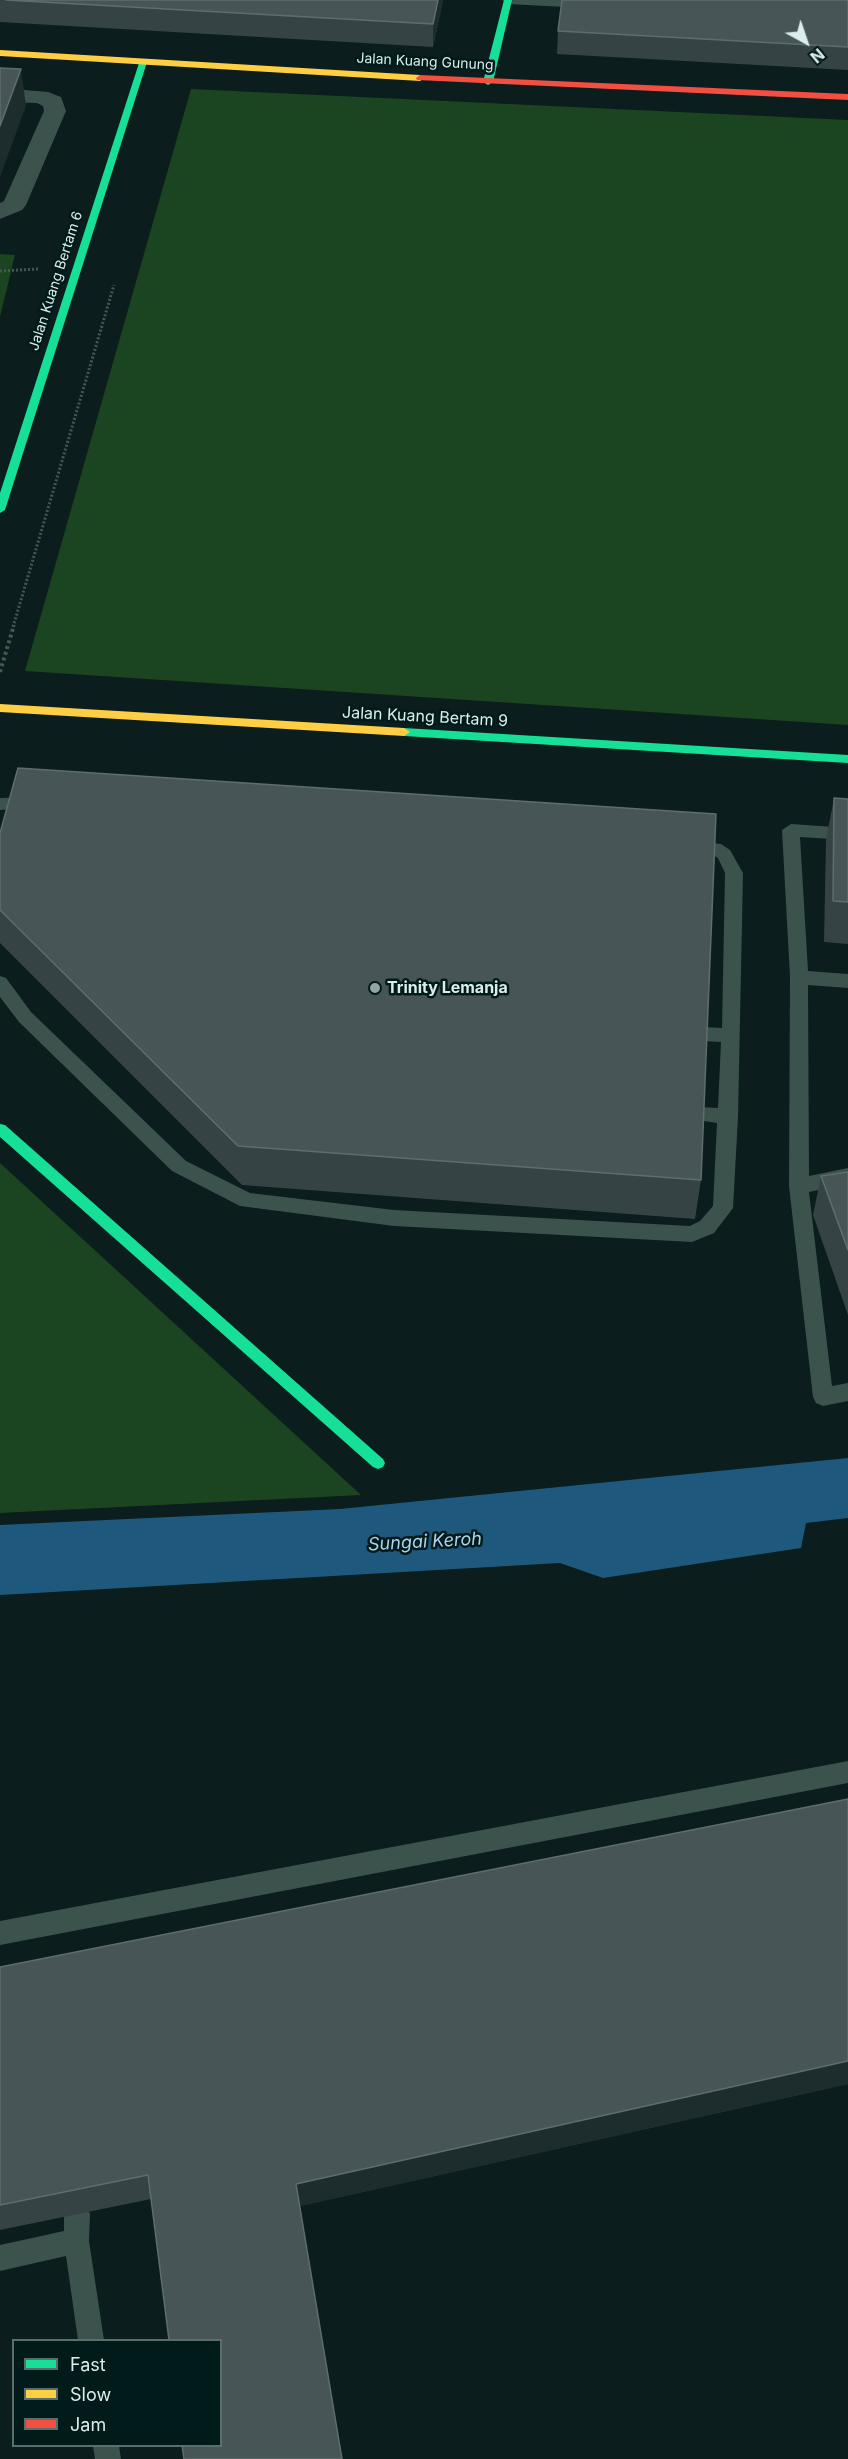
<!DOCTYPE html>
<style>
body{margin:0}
#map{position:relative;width:848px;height:2459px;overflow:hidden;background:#0b1d1d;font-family:Inter,sans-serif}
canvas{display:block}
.legend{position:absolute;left:12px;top:2339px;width:210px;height:108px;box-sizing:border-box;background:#001b1a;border:2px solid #586f6e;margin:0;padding:8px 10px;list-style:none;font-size:18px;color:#dbedec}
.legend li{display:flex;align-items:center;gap:12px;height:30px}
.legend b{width:30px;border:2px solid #586f6e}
.north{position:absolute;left:776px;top:12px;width:60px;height:60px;-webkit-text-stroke:4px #001b1a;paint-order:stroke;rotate:140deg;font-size:16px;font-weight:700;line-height:24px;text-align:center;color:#dbedec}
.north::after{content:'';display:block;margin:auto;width:21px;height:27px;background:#dbedec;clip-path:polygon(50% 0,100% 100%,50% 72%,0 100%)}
</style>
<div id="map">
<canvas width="848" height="2459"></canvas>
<ul class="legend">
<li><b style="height:8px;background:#16e098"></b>Fast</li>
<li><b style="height:8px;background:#ffcf43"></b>Slow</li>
<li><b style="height:8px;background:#f24e42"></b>Jam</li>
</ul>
<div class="north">N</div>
</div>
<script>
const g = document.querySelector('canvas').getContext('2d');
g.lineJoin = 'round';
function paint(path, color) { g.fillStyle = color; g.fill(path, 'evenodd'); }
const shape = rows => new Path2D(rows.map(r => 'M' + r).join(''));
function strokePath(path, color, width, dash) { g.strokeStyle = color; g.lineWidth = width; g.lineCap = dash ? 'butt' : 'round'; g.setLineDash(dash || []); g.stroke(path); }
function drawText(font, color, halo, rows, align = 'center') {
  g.font = font + ' Inter,sans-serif'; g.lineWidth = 5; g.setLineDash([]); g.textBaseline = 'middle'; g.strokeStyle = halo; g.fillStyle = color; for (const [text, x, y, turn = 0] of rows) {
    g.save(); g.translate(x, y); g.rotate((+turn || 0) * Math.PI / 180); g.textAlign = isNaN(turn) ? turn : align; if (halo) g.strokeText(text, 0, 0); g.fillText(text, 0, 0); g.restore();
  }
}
paint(shape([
 [191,89,848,120,848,725,25,671],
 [0,254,15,255,0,317],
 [0,1163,361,1495,0,1513]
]), '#1b4420');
paint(shape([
 [848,1458,848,1518,806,1523,801,1548,603,1578,560,1563,0,1595,0,1525,340,1509]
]), '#1e597d');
strokePath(shape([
 [0,271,38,269],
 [13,627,114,285]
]), '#455753', 3, [2, 2]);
strokePath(shape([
 [0,672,14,625]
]), '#455753', 4, [3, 3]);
paint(shape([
 [502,0,581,0,592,4,586,8,508,4,502,0],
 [33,797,39,799,42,803,39,807,0,810,0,798,33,797],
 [791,824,848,828,848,840,800,837,808,971,848,974,848,988,808,985,809,1176,848,1168,848,1184,809,1192,832,1386,848,1383,848,1401,823,1406,816,1403,813,1397,789,1186,790,977,782,830,791,824],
 [688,840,721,844,730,850,743,873,738,1117,733,1208,714,1233,692,1242,394,1226,240,1206,172,1171,19,1022,0,997,0,976,6,978,31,1012,186,1161,250,1193,394,1210,690,1226,700,1221,713,1206,717,1123,692,1119,690,1114,692,1109,699,1107,718,1108,721,1042,703,1041,696,1039,694,1034,696,1029,703,1027,722,1028,725,873,718,858,711,854,682,850,679,846,682,842,688,840],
 [848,1761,848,1783,0,1945,0,1921,848,1761],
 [77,2201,86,2205,90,2214,89,2241,104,2340,78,2340,66,2256,0,2271,0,2245,64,2231,64,2214,68,2205,77,2201],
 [93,2446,119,2446,121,2459,95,2459,93,2446]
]), '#3b534c');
paint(shape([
 [0,88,48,92,61,97,66,111,26,205,22,210,0,219,0,203,4,201,44,111,43,106,37,103,0,102,0,88]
]), '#3b534c');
paint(shape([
 [504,0,512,0,493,82,488,85,483,82,504,0],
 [140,60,147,62,5,510,0,513,0,493,140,60],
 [404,728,848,755,848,763,404,736,398,732,404,728],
 [0,1124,5,1125,383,1459,385,1463,383,1467,378,1469,373,1467,0,1137,0,1124]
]), '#16e098');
paint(shape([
 [0,50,420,75,424,78,420,81,0,56,0,50],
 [0,704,404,728,410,732,404,736,0,712,0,704]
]), '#ffcf43');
paint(shape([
 [420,75,848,94,848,100,417,80,416,78,420,75]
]), '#f24e42');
paint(shape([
 [0,0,443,0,433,47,0,22],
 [848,0,848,70,557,54,558,31],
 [834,798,848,799,848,944,824,942,826,840],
 [0,833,701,1180,695,1219,242,1185,0,943],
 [848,1172,848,1315,813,1215,821,1176],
 [848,1799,848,2084,300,2206,151,2199,0,2230,0,1967]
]), '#354344');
paint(shape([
 [438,0,443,0,433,47,433,24],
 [21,69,26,106,0,177,0,126],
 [848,2061,848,2084,300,2206,296,2184]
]), '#1d2c2d');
const building = shape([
 [6,0,438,0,433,24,6,0],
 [562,0,848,0,848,47,558,31,562,0],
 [0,68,21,69,0,126,0,68],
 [18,768,716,814,701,1180,238,1146,0,910,0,833,18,768],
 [834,798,848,799,848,902,833,901,834,798],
 [848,1172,848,1250,821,1176,848,1172],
 [848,1799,848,2061,296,2184,342,2459,184,2459,182,2445,220,2445,220,2340,169,2340,148,2175,0,2205,0,1967,848,1799]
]);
paint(building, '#475556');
strokePath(building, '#5e6d6d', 1.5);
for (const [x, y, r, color] of [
 [375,988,6,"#92a4a4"]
]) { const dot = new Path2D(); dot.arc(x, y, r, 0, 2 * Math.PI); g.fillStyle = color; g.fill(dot); strokePath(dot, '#001b1a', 2); }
drawText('14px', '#dbedec', '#001b1a', [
 ["Jalan Kuang Gunung",425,62,3],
 ["Jalan Kuang Bertam 6",56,281,-72]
]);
drawText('16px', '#dbedec', '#001b1a', [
 ["Jalan Kuang Bertam 9",425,717,3]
]);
drawText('bold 16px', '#dbedec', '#001b1a', [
 ["Trinity Lemanja",387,988]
], 'left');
drawText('italic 18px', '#add3f0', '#001b1a', [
 ["Sungai Keroh",425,1542,-3]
]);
</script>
